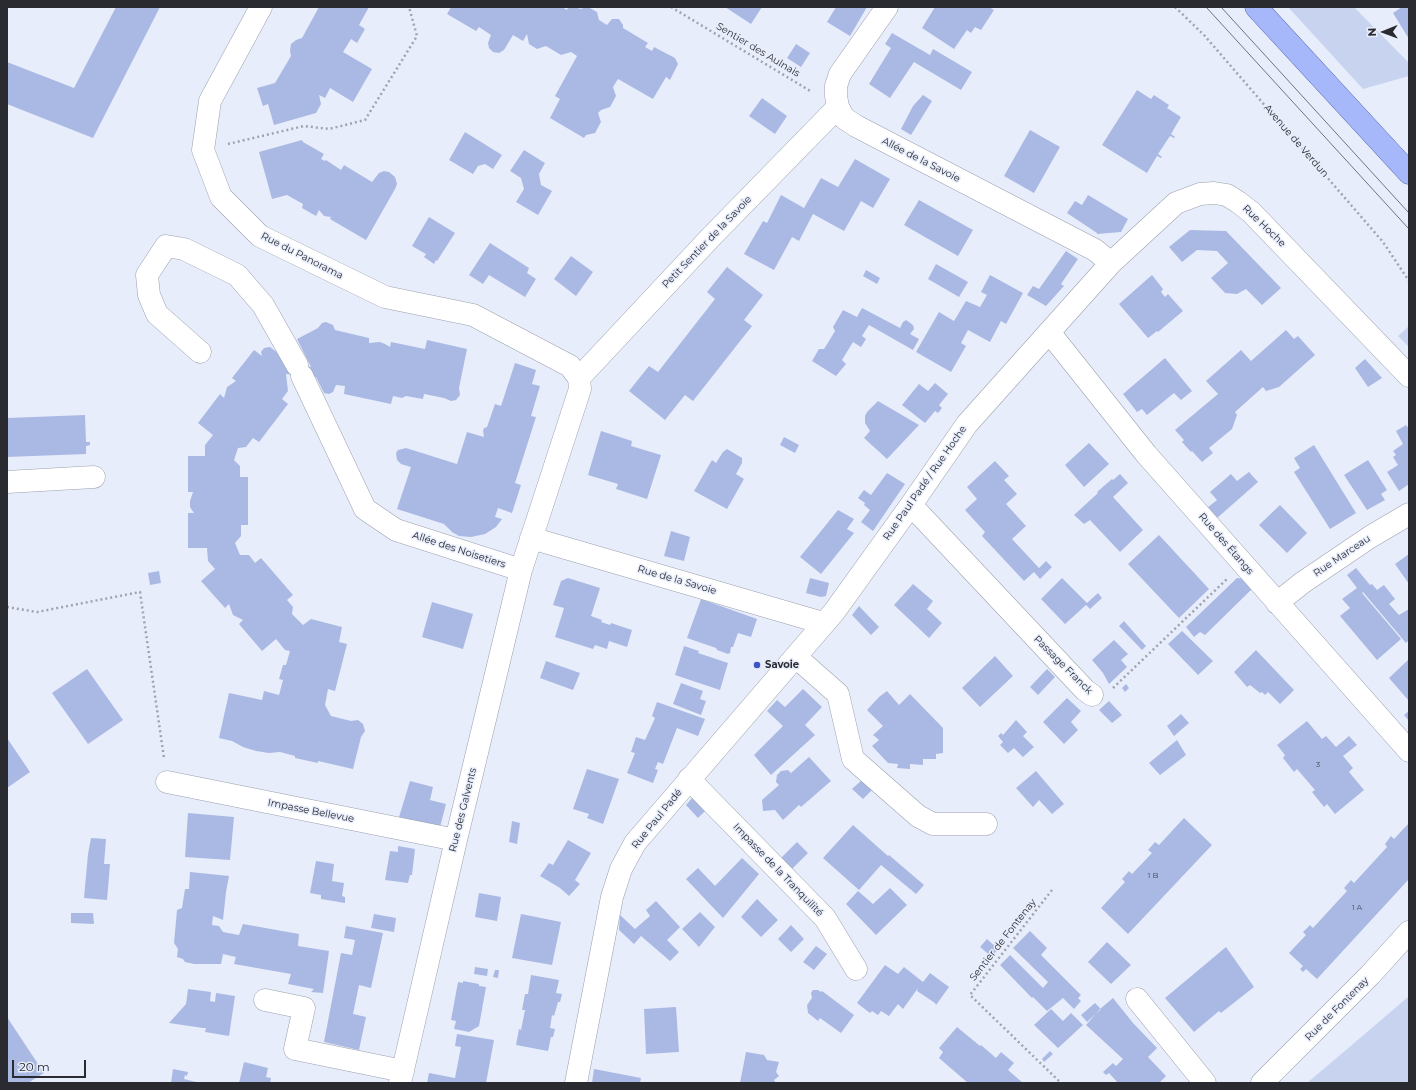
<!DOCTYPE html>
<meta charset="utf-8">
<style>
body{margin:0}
#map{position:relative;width:1416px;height:1090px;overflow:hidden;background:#e8edfc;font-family:Montserrat,sans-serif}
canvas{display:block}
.frame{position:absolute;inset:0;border:8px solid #292b30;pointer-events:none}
.north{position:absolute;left:1364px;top:12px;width:40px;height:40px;-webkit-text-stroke:3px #e8edfc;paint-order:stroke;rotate:269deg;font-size:11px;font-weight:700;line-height:16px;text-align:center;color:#292b30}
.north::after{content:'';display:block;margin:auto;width:14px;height:18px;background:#292b30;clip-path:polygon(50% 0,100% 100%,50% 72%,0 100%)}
.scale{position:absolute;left:12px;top:1060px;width:74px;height:18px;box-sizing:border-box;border:2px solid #292b30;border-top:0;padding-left:5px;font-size:12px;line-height:14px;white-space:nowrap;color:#292b30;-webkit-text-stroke:3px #e8edfc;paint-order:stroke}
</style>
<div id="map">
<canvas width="1416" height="1090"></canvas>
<div class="frame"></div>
<div class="north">N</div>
<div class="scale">20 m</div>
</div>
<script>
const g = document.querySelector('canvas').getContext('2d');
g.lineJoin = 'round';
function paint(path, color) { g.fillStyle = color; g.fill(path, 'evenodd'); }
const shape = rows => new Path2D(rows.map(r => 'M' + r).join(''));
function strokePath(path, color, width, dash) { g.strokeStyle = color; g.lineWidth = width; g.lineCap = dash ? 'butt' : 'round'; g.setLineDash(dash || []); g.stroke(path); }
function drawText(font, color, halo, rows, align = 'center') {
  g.font = font + ' Montserrat,sans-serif'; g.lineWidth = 3; g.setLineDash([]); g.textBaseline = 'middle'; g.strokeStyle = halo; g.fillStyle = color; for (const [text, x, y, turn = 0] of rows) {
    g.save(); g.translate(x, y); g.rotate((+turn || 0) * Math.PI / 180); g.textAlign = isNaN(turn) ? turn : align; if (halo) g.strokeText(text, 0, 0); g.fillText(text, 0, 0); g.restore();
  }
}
paint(shape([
 [1288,7,1354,7,1409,63,1409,76,1363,89],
 [1409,326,1409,347,1398,336],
 [1408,997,1409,1083,1307,1083,1346,1050]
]), '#c8d3f0');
paint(shape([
 [116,7,160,7,93,138,7,104,7,62,74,88],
 [319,7,369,7,359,25,365,29,357,43,351,39,343,52,372,69,353,102,330,88,325,98,319,95,321,104,316,113,274,125,268,104,263,106,257,88,275,83,291,56,290,51,291,44,296,40,302,38],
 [451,7,562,7,567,10,568,7,576,7,580,9,588,7,597,12,599,20,607,25,612,19,619,19,623,25,623,28,648,43,645,47,652,51,654,47,675,58,678,64,670,80,666,77,653,99,618,79,613,87,616,96,610,107,601,110,598,113,601,122,595,133,586,135,584,138,550,118,560,99,555,96,577,56,571,52,561,55,546,46,537,49,529,44,527,34,523,41,513,35,504,50,499,53,493,52,489,48,488,43,491,35,479,27,476,31,447,14],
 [725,7,762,7,751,24],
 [836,7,867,7,850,36,827,22],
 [935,7,989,7,994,10,981,30,975,27,971,33,967,30,954,49,922,28],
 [1402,7,1409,7,1409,39,1393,13],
 [892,33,930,55,933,49,972,72,961,90,914,62,890,98,869,84,891,48,885,44],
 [796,44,810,53,801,67,787,58],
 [1137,90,1151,99,1154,95,1169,105,1167,108,1181,117,1171,134,1175,137,1174,138,1170,136,1158,154,1162,157,1161,158,1157,156,1147,173,1102,145],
 [923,95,932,101,911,135,901,129,913,106],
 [762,98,787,116,775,134,749,116],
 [1030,130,1060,147,1034,193,1004,176],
 [465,132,502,155,493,169,485,164,478,166,473,174,449,160],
 [302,140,303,142,324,154,321,159,325,161,326,160,341,170,344,165,372,182,379,173,384,171,389,172,395,177,397,184,395,189,366,240,330,219,331,217,324,216,319,210,316,216,302,208,303,204,287,195,272,199,259,152],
 [524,150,545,163,539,174,541,185,552,191,538,215,516,202,524,189,521,178,510,171],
 [855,159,890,179,873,208,861,201,844,231,813,214,799,241,792,237,774,270,744,254,763,221,767,223,781,195,804,208,821,178,838,187],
 [1088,195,1128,219,1121,232,1097,234,1097,233,1067,213,1075,201,1082,205],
 [919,200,973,230,958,256,904,225],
 [429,217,455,233,437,261,436,260,434,264,424,257,426,254,412,246],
 [1190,230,1226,231,1281,288,1262,305,1246,289,1237,294,1225,293,1211,278,1228,263,1217,251,1197,250,1182,262,1169,247],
 [490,243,529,268,527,273,536,279,525,297,489,275,483,284,469,275],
 [1066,251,1078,259,1061,284,1064,286,1046,306,1027,295,1033,286,1039,289],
 [571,256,593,272,576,296,554,279],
 [936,264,968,282,959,297,928,279],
 [727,267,763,295,744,320,752,326,693,401,685,395,665,420,629,391,649,366,658,372,715,299,707,292],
 [866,270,880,278,877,284,863,276],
 [990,275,1023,293,1006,324,1001,321,990,342,968,330,961,343,966,346,951,372,916,352,939,312,954,321,966,301,980,307,987,295,981,292],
 [1152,275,1163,289,1161,292,1165,297,1168,294,1183,311,1158,332,1157,331,1148,338,1119,304],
 [862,308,900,328,903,322,906,320,913,325,914,329,910,334,919,339,913,350,869,325,862,336,866,339,861,347,853,342,842,360,846,364,836,376,812,361,819,349,824,349,829,341,835,331,833,327,843,310,857,317],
 [326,322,333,325,335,330,369,338,369,343,380,342,385,344,390,347,391,342,425,349,427,340,467,349,459,388,460,395,456,400,451,401,444,398,424,394,423,399,406,396,402,398,393,396,391,404,344,394,345,386,336,385,333,392,329,394,324,393,316,377,286,374,288,391,282,399,288,404,259,442,253,438,246,447,238,448,234,460,240,466,240,477,248,477,248,525,241,525,241,536,235,543,240,555,249,555,255,563,261,558,293,595,287,600,293,607,292,614,303,625,311,619,342,627,339,642,347,644,335,691,328,689,325,705,331,716,351,721,358,720,363,724,365,731,361,737,353,769,318,761,318,763,295,758,295,756,280,752,269,753,256,751,243,747,232,741,219,738,229,693,262,700,264,691,279,695,283,680,279,679,283,665,286,665,290,651,285,650,276,639,262,651,239,624,243,620,233,615,229,604,225,608,201,581,215,569,208,561,207,548,188,548,188,513,194,513,190,507,190,501,193,492,188,492,188,456,205,456,205,445,213,435,198,423,220,394,224,398,227,387,236,381,232,378,254,350,262,356,261,352,264,348,270,347,283,357,284,364,311,367,297,339,318,328,322,323],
 [1286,330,1294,339,1298,336,1315,355,1279,387,1266,391,1263,387,1235,412,1237,415,1232,429,1209,448,1213,453,1202,462,1192,451,1191,452,1182,442,1184,440,1175,430,1218,394,1206,381,1241,350,1251,361],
 [1165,358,1192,391,1181,400,1174,393,1147,415,1142,409,1137,412,1123,394],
 [1365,359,1382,378,1368,387,1355,368],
 [515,363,536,370,532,384,540,386,531,416,536,417,515,483,521,485,512,513,498,508,495,517,502,519,496,527,485,534,471,537,459,536,452,532,444,524,397,509,411,467,401,464,397,460,396,453,398,450,406,448,457,464,467,432,484,437,483,431,484,428,487,427,495,404,501,406],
 [935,383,948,394,939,405,942,408,938,413,935,411,925,423,902,405,919,384,928,391],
 [878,401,919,425,887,459,864,438,870,431,865,423,865,416,867,412],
 [85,415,86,442,90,442,90,445,86,446,86,454,7,457,7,418],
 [1406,425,1409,429,1409,484,1399,491,1387,472,1398,465,1393,457,1396,455,1393,451,1403,444,1396,431],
 [601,431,632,441,631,446,661,455,647,499,616,489,618,484,588,475],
 [784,437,799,445,795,453,780,445],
 [1089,443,1109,464,1084,487,1065,465],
 [1314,445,1356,513,1330,529,1294,472,1300,468,1294,458],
 [727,449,742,458,742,463,736,474,744,479,727,509,694,491,712,460,716,463,723,452],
 [1368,460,1387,490,1381,494,1385,500,1367,510,1344,475],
 [995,461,1009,476,1004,480,1017,494,1006,504,1026,526,1012,539,1039,568,1046,561,1052,567,1040,579,1034,572,1024,581,982,536,985,532,965,510,977,499,967,487],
 [1249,472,1258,482,1216,519,1207,508,1217,500,1210,492,1231,474,1237,481],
 [887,473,905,484,873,531,861,522,870,510,864,505,865,503,858,498,864,490,871,495],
 [1120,474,1128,483,1113,497,1143,530,1120,552,1090,520,1084,524,1074,515,1098,493,1097,492,1112,479,1113,480],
 [1280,505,1307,533,1287,553,1259,525],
 [838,510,854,519,847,529,854,533,821,574,800,557],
 [671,531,690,537,684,561,664,556],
 [1159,535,1209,589,1179,618,1128,564],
 [1409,554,1409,584,1395,564],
 [1356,568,1370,585,1372,584,1377,590,1384,585,1395,599,1389,604,1399,615,1409,609,1409,640,1406,643,1363,592,1362,593,1401,639,1377,660,1340,616,1350,608,1342,599,1357,588,1347,575],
 [159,571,161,583,150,585,148,573],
 [568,578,600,588,591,616,602,620,601,622,610,625,611,623,632,630,627,647,609,641,607,649,595,645,593,649,555,637,564,608,553,605,561,581],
 [810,578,829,583,826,596,821,597,806,593],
 [1062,578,1087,603,1098,593,1102,598,1090,609,1086,605,1065,624,1041,599],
 [1237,578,1247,579,1254,587,1205,635,1200,632,1194,637,1186,627],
 [913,584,933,601,927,609,942,623,929,638,894,605],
 [701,599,757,619,751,637,738,633,733,647,731,647,730,653,728,654,717,650,716,648,687,638],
 [432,602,473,614,463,649,422,637],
 [859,606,879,627,871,635,852,615],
 [1124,621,1146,646,1142,650,1119,626],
 [1182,631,1213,661,1198,675,1168,644],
 [1114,640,1128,654,1121,660,1127,667,1109,684,1103,673,1092,660],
 [684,646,699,651,698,653,728,663,720,690,675,675],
 [1256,650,1294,690,1280,704,1268,692,1265,695,1262,692,1260,693,1250,685,1247,687,1234,672],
 [995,656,1013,676,980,707,962,688],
 [1409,659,1409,701,1389,678],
 [546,661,580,673,573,690,540,678],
 [87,669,123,720,88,744,52,693],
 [1047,669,1055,677,1038,695,1030,687],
 [681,683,703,691,700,699,706,701,701,715,673,704],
 [1126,684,1129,688,1125,692,1122,688],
 [803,689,822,707,805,725,815,735,771,775,754,755,783,726,767,711,777,700,785,707],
 [887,691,899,705,910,694,943,728,943,753,936,754,936,759,923,759,923,765,910,764,910,769,897,768,898,764,888,763,872,746,879,740,873,735,883,726,867,710,879,697],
 [1067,698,1081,711,1071,722,1078,730,1064,744,1043,722],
 [1109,701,1122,715,1112,723,1099,710],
 [657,702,705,719,698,736,677,728,663,764,658,762,655,769,658,770,653,783,627,773,635,753,631,752,636,737,645,740,655,718,652,716],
 [1409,711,1409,721,1404,715],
 [1181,714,1189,723,1174,736,1167,726],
 [1016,720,1027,732,1023,736,1034,747,1023,757,1014,748,1008,753,1000,745,1003,742,998,736,1001,733,1003,735],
 [1307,721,1322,739,1326,736,1336,747,1349,736,1357,745,1343,756,1353,768,1349,772,1364,790,1335,814,1327,804,1324,807,1312,792,1315,790,1297,769,1294,772,1283,758,1285,755,1277,745],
 [7,738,30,772,7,788],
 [1177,740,1186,755,1160,775,1149,763],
 [809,757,831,781,801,807,799,805,783,820,775,810,763,811,762,800,779,785,776,782,777,775,781,771,788,770,791,773],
 [587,769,619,779,603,824,587,818,589,814,573,809],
 [1036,771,1064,804,1052,814,1039,800,1033,807,1016,788],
 [863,779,873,789,863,799,852,789],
 [410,781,433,787,430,800,446,804,440,827,399,817],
 [693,797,705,811,698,818,686,805],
 [188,813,234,817,230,860,185,857],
 [1184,818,1212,845,1128,934,1101,908,1125,882,1122,879,1129,871,1132,874,1152,853,1148,850,1155,842,1159,845],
 [512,821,520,823,517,844,509,842],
 [1409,823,1409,879,1317,979,1306,969,1303,972,1300,969,1303,966,1289,953,1306,935,1303,932,1310,925,1313,928,1347,891,1344,888,1351,880,1354,883,1387,847,1385,844,1391,836,1394,839],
 [853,825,888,856,889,855,924,885,916,894,881,865,859,890,823,858],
 [91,838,106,839,104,864,110,864,107,900,84,898,88,854],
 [568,840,591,853,575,880,580,884,569,896,560,888,540,876,549,863,553,865],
 [797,842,808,853,786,875,776,863],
 [398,846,415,849,412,875,410,875,408,883,385,880,390,851,398,852],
 [742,858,759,874,723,918,686,879,698,868,715,886],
 [316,861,334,864,332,881,344,883,342,896,345,897,345,903,321,899,321,895,310,893],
 [190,872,229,876,226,892,223,920,213,916,212,925,219,926,223,932,239,935,243,924,299,934,298,946,329,951,323,993,311,992,314,989,288,984,291,974,234,964,236,957,223,954,221,964,194,964,185,962,183,959,177,957,178,949,174,943,177,910,182,908,185,889,189,889],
 [890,888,907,905,876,935,846,904,858,891,873,904],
 [479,893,501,897,497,921,475,917],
 [757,899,778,920,761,937,741,917],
 [656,901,680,927,667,940,679,952,670,961,641,936,634,944,619,930,620,915,635,929,650,916,646,910],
 [700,912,715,927,699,947,682,929],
 [71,913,93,913,94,924,71,923],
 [374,914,396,918,394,932,371,928],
 [521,914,561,922,552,965,512,958],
 [791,925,804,939,791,952,778,939],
 [346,926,383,933,371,988,359,985,353,1014,366,1017,359,1050,324,1042,341,953,352,955,355,940,344,938],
 [1030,931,1047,948,1041,955,1081,995,1078,998,1081,1001,1074,1009,1063,998,1047,1011,1033,997,1032,998,1000,965,1010,955,1043,988,1048,982,1013,948],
 [987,939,998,949,992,957,980,947],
 [1107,942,1131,965,1111,984,1088,962],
 [816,946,827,954,814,970,803,962],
 [1226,947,1254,987,1221,1013,1219,1011,1194,1032,1165,998],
 [885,965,898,974,904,967,923,982,930,973,949,987,936,1005,935,1003,917,991,918,988,903,1009,898,1004,889,1016,881,1011,878,1015,872,1011,870,1013,857,1003],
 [475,967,488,969,487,976,474,974],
 [495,970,499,970,498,978,493,977],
 [531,975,559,980,556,993,562,994,560,1002,558,1002,554,1016,552,1015,550,1028,555,1029,553,1037,551,1037,548,1051,516,1045,519,1029,521,1030,525,1010,522,1010,525,994,528,994],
 [463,981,479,984,479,986,486,987,479,1026,469,1032,454,1029,456,1021,451,1020,458,982,463,983],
 [188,989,211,992,210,1001,215,1002,216,993,235,996,229,1036,205,1032,206,1028,203,1028,169,1023,186,1004],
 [813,990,818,990,821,992,822,991,854,1015,841,1033,820,1018,818,1021,808,1013,807,1005,812,998,811,993],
 [1113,998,1133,1023,1157,1048,1148,1057,1166,1076,1159,1083,1118,1083,1109,1073,1106,1075,1103,1072,1113,1063,1116,1066,1123,1059,1086,1025,1100,1009],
 [1095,1003,1101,1009,1087,1022,1081,1015],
 [676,1007,679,1052,646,1054,644,1009],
 [1051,1009,1063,1021,1071,1013,1083,1025,1058,1048,1034,1025],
 [7,1017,44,1073,28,1083,7,1083],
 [957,1027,980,1046,981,1045,996,1058,1001,1052,1014,1063,1008,1070,1023,1083,968,1083,939,1058,943,1052,939,1048],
 [457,1034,494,1040,486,1083,427,1083,429,1073,455,1078,461,1047,455,1046],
 [1050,1051,1053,1054,1044,1062,1042,1059],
 [746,1052,764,1055,767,1060,779,1062,776,1072,779,1076,774,1080,776,1083,740,1083],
 [244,1062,268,1068,266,1077,271,1078,270,1083,239,1083],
 [173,1069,188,1072,187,1076,185,1075,184,1079,200,1083,171,1083],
 [594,1069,641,1078,640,1083,592,1083]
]), '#aab9e3');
const minor = shape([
 [261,7,210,101,203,150,221,197,260,236,385,297,473,315,570,366,579,378,580,389,521,570,456,840,400,1083],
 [887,7,840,74,836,86,836,96,838,107,844,118,856,126,1095,250,1111,263],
 [1049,332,1146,454,1409,751],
 [200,352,157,314,149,295,147,275,166,246,184,249,237,275,263,305,297,365],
 [302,376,365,509,396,530,521,570],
 [579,378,710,238,838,107],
 [7,482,94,477],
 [911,505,1085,690,1092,695],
 [531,538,823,623],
 [1277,603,1302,583,1370,537,1409,514],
 [796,657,838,694,853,759,918,816,933,824,986,824],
 [689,779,825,918,856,969],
 [167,782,456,840],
 [1137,999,1205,1083],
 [265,1000,304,1008,295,1049,403,1071],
 [576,1083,612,897,621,869,635,843,834,612,911,505,967,424,1111,263,1176,203,1200,194,1214,193,1227,195,1238,202,1251,212,1409,376],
 [1262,1083,1370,975,1409,932]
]);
const major = shape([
 [1256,7,1409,173]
]);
strokePath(minor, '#9ba0ad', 23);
strokePath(major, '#5367b1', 23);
strokePath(shape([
 [671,7,812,92],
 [1175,7,1204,35,1383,242,1409,281],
 [228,144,304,126,329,129,365,120,417,36,409,7],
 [7,607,37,612,140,592,164,758],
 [1113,688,1227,579],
 [1052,890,970,995,1061,1083]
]), '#9fa3ae', 2.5, [2, 3]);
strokePath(minor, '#fff', 22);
strokePath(major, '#a6b8fa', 22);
strokePath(shape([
 [1206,7,1409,229],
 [1221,7,1409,213]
]), '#70747c', 1);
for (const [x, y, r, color] of [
 [757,665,4,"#3c54c7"]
]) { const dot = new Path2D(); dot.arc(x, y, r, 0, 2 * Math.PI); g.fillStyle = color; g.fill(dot); strokePath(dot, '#e8edfc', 1.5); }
drawText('8px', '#494e5d', null, [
 ["3",1318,765],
 ["1 B",1153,876],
 ["1 A",1357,908]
]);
drawText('10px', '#292b30', '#e8edfc', [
 ["Sentier des Aulnais",758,50,31],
 ["Avenue de Verdun",1296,141,49],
 ["Allée de la Savoie",921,160,27],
 ["Rue Hoche",1264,226,44],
 ["Petit Sentier de la Savoie",707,242,-46],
 ["Rue du Panorama",302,256,27],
 ["Rue Paul Padé / Rue Hoche",925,483,-55],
 ["Rue des Étangs",1226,544,49],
 ["Allée des Noisetiers",459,550,18],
 ["Rue Marceau",1342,556,-34],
 ["Rue de la Savoie",677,580,16],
 ["Passage Franck",1063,665,45],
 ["Rue des Galvents",463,810,-76],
 ["Impasse Bellevue",311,811,11],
 ["Rue Paul Padé",657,819,-51],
 ["Impasse de la Tranquilité",778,870,46],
 ["Sentier de Fontenay",1003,940,-52],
 ["Rue de Fontenay",1337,1009,-45]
]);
drawText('bold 10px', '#292b30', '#e8edfc', [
 ["Savoie",765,665]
], 'left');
</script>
